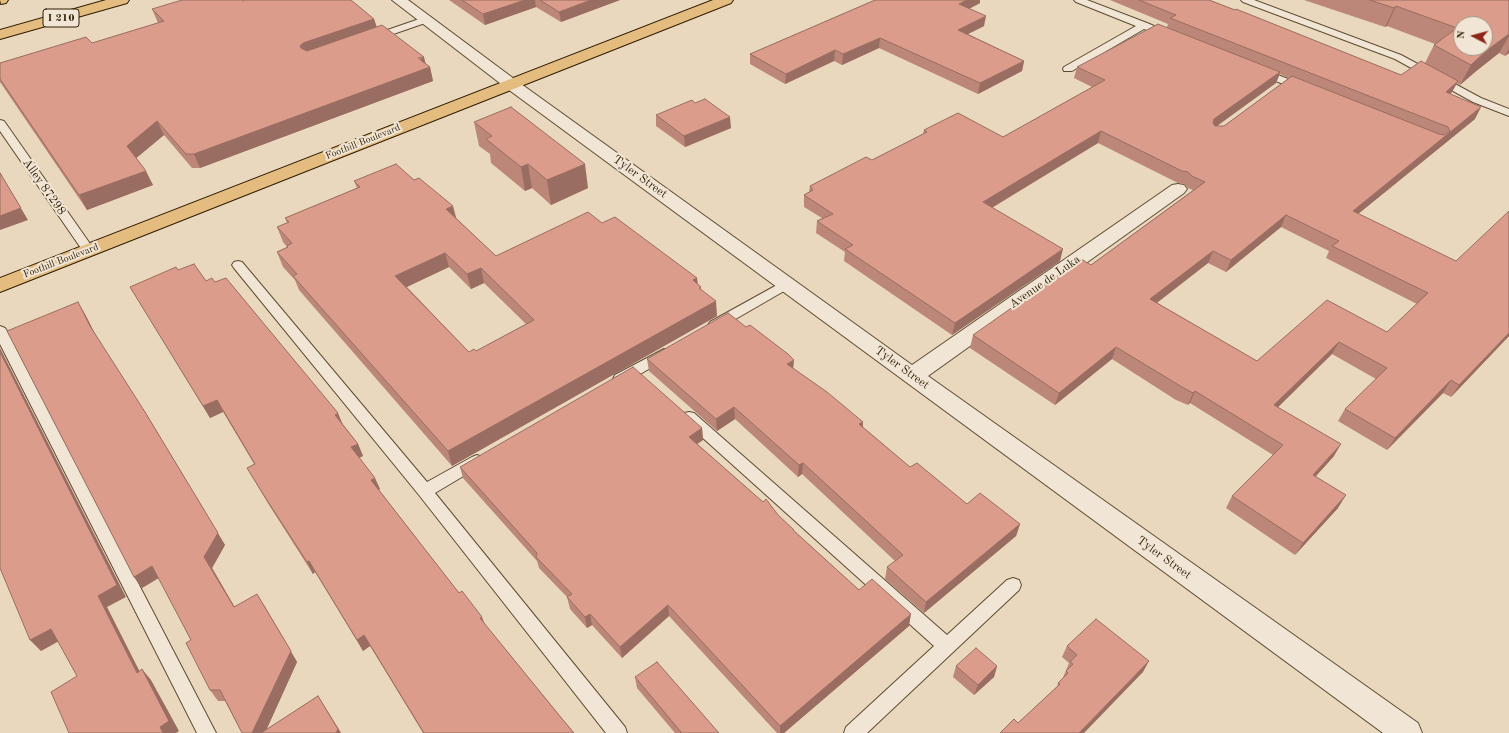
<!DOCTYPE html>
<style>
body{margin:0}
#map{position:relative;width:1509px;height:733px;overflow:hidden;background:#ead8be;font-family:"Old Standard TT",serif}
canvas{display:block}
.north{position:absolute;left:1453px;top:16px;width:40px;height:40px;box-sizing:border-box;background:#f1e6d5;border:1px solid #a39580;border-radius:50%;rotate:276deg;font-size:11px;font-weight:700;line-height:16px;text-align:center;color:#2e1c01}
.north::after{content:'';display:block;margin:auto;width:14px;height:18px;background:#8f2418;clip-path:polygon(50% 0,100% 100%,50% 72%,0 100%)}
</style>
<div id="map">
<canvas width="1509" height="733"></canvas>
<div class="north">N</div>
</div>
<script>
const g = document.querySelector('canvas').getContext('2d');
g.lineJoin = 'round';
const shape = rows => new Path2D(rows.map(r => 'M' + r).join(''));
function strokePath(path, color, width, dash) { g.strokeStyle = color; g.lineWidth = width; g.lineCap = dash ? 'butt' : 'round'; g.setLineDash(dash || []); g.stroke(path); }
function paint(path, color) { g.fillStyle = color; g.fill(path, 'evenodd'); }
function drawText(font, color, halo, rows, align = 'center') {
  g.font = font + ' "Old Standard TT",serif'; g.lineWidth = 4; g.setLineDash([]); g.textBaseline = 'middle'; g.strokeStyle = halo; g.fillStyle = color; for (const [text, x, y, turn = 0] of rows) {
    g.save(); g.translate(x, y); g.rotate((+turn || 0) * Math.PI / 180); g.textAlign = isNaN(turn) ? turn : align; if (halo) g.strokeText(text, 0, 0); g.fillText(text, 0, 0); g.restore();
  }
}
const lane = shape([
 [1074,0,1087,0,1147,23,1171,33,1173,35,1168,38,1144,29,1072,71,1064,71,1063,69,1064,67,1136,26,1076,2,1074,0],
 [1241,0,1254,0,1401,55,1481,98,1509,109,1509,116,1473,102,1395,59,1243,2,1241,0],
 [425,17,428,18,430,20,428,22,376,40,370,40,368,38,370,36,425,17],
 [1260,68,1306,86,1307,88,1302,91,1298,90,1256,73,1255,71,1260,68],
 [0,120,4,121,93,248,95,251,93,254,85,254,0,131,0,120],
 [238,261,242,262,427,482,472,457,477,455,482,457,485,461,482,465,435,493,625,727,627,733,606,733,419,495,234,268,232,265,234,262,238,261],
 [786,280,791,281,792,284,791,287,720,328,715,330,710,328,708,325,710,322,786,280],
 [0,326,5,328,7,331,216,733,197,733,0,344,0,326],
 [664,349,669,351,671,354,669,357,625,383,620,384,615,383,613,379,615,375,664,349],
 [689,412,694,413,947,635,1007,580,1013,578,1019,580,1021,585,1019,590,867,733,844,733,846,727,934,646,684,421,682,417,684,413,689,412]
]);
const street = shape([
 [392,0,408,0,517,81,912,365,1172,185,1178,184,1184,185,1187,189,1184,193,928,376,1418,723,1422,733,1383,733,505,87,392,0]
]);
const primary = shape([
 [713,0,733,0,731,3,0,292,0,278,713,0]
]);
const highway = shape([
 [0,0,8,0,6,3,1,4,0,0],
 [106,0,129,0,127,3,0,39,0,30,106,0]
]);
strokePath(lane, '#5d4b30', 2);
strokePath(street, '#5d4b30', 2);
strokePath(primary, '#2e1c01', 2);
strokePath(highway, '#2e1c01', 2);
paint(lane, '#f1e6d5');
paint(street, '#f1e6d5');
paint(primary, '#e5bc7f');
paint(highway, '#e5bc7f');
paint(shape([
 [449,0,620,0,561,22,536,7,485,25],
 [875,0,980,0,980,3,969,9,984,26,968,34,1024,61,1022,71,978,94,879,48,842,65,834,61,785,84,750,64,750,54],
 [1110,0,1209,0,1401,75,1425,63,1434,45,1435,44,1387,26,1385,27,1304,0,1509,0,1509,53,1505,56,1499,53,1475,72,1460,85,1457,83,1452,92,1450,94,1475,119,1358,214,1509,336,1451,397,1443,393,1387,450,1338,421,1345,409,1376,379,1332,354,1278,407,1334,456,1316,476,1338,508,1295,555,1226,508,1232,496,1273,455,1190,403,1188,405,1176,400,1112,359,1055,405,970,348,973,335,1091,265,1193,190,1188,188,1184,184,1178,183,1098,143,992,208,1060,261,952,335,844,261,845,252,816,233,817,221,822,218,804,207,804,195,809,192,810,186,872,160,923,134,924,130,1003,137,1092,87,1074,78,1077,67,1167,27,1168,24],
 [1280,74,1289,78,1224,126,1217,126,1276,83],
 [1281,227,1329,251,1326,258,1417,304,1387,332,1257,361,1157,303,1208,263,1226,272],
 [243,1,374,19,377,27,430,67,433,81,200,168,192,168,164,135,136,158,153,185,87,210,0,82,0,63,92,43,158,23,152,9],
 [656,115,731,128,685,147,656,126],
 [474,122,588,188,551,205,532,188,525,191,491,163,490,154,479,146],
 [354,181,456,218,496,256,602,223,697,278,698,284,717,316,452,466,299,290,295,280,283,267,277,252,287,247,283,242,277,227,287,223,285,218,357,188],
 [449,267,471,289,484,283,526,324,476,351,469,352,407,287],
 [178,270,206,281,342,423,358,444,363,456,359,458,380,489,379,490,459,593,574,733,423,733,370,646,363,651,315,572,313,574,269,505,247,468,254,464,223,412,210,418,130,287],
 [85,314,96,336,225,545,212,568,234,606,264,605,297,662,266,730,318,696,341,733,242,733,225,701,218,701,210,690,191,640,159,578,142,588,134,577],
 [746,327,793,368,863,422,863,427,910,467,967,504,1020,524,1016,536,924,613,885,579,887,567,895,561,802,474,798,477,735,419,717,431,649,371,647,359],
 [702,428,703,440,697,444,778,515,794,531,859,590,909,626,784,733,777,733,669,616,622,658,592,625,587,628,570,609,567,597,539,568,537,561,463,478,460,467],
 [1067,646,1143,672,1018,723,1057,687,1058,683,1062,680,1069,663,1062,657],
 [956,666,997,666,994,677,974,695,953,677],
 [635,677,719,733,675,733,637,688]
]), '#bc8678');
paint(shape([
 [525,0,535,0,536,7,485,25,483,14],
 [591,0,620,0,561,22,559,12],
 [967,0,980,0,980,3,957,15,959,4],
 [1396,6,1387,26,1385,27,1394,8],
 [986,16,984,26,956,40,958,30],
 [374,19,378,32,305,61,300,46,303,43],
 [1509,34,1509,36,1499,53,1475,72,1460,85,1471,65,1486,51],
 [880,38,879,48,842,65,843,54],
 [1509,49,1509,53,1505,56],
 [835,50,834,61,785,84,786,74],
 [424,57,427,69,430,67,433,81,200,168,194,154],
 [1024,61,1022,71,978,94,980,83],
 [1280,72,1276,83,1210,131,1214,119],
 [1458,81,1452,92,1440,104,1446,92],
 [1481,107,1475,119,1347,223,1353,211],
 [730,117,731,128,685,147,684,136],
 [157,121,164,135,134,160,127,146],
 [1101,131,1098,143,981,214,983,202],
 [528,164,532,188,525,191,521,167],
 [585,164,588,188,551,205,547,180],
 [146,171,153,185,87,210,79,195],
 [0,173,28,220,0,230],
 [453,206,457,221,446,209],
 [1286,215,1281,227,1226,272,1231,260],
 [1063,249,1060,261,952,335,955,323],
 [1213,251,1208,263,1146,311,1150,299],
 [445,253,449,267,400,290,395,276],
 [481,268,484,283,471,289,467,274],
 [697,278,698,293,693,280],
 [716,301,717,316,452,466,448,451],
 [78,302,85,314,97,338,90,326],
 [1509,333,1509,336,1451,397,1459,385],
 [1339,342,1332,354,1268,417,1274,405],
 [1116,347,1112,359,1055,405,1059,393],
 [0,348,126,597,107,607,146,684,137,673,98,596,0,352],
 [794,360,793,371,787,364],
 [1451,380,1443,393,1387,450,1395,438],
 [1195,391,1190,403,1188,405,1193,393],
 [217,400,223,412,210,418,203,406],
 [734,407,735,419,717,431,716,419],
 [145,412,225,545,212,568,241,618,234,607,204,557],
 [338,413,343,425,335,415],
 [863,422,862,433,859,424],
 [702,428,703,440,690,449,689,437],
 [358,444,363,456,356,459,351,447],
 [1341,444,1334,456,1306,487,1313,475],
 [803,463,802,474,798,477,799,465],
 [375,478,380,489,376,491,371,480],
 [1346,495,1338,508,1295,555,1303,543],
 [1020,524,1016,536,924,613,926,602],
 [309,561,315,572,313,574,307,562],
 [152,566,160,577,142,588,134,577],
 [257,594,297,662,265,733,252,733],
 [668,605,669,616,622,658,620,647],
 [590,614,592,625,587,628,585,617],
 [911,614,909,626,784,733,780,733,780,726],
 [482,617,486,628,480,618],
 [51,629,61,640,41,651,30,640],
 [364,635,370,646,363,651,357,640],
 [1149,661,1143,672,1084,733,1079,733],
 [997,666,994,677,974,695,978,685],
 [142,669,151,680,179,731,176,733,163,733,160,727],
 [318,696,341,733,336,733]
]), '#996d61');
const building = shape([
 [182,0,243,0,243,1,245,0,351,0,374,19,303,43,300,46,301,48,307,51,382,25,424,57,418,58,430,67,194,154,186,154,157,121,127,146,146,171,79,195,0,79,0,63,86,37,92,43,164,21,152,9,182,0],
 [462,0,525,0,483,14,462,0],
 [540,0,591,0,559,12,540,0],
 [875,0,967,0,959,4,986,16,958,30,1024,61,980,83,880,38,843,54,835,50,786,74,750,54,875,0],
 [1139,0,1209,0,1235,10,1236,9,1401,75,1421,61,1458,81,1446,92,1481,107,1353,211,1456,261,1509,211,1509,333,1459,385,1451,380,1395,438,1345,409,1387,368,1339,342,1274,405,1341,444,1313,475,1346,495,1303,543,1232,496,1283,445,1195,391,1193,393,1182,387,1116,347,1059,393,973,335,1081,259,1091,265,1205,182,1192,176,1188,172,1182,171,1101,131,983,202,1063,249,955,323,845,249,853,245,817,221,833,214,804,195,813,190,810,186,866,157,872,160,927,132,924,130,958,113,1003,137,1105,80,1077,67,1158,24,1280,72,1214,119,1213,123,1215,126,1224,126,1292,76,1439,134,1444,135,1450,131,1448,127,1170,18,1176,15,1139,0],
 [1286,215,1339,241,1332,246,1428,293,1387,332,1327,300,1257,361,1150,299,1213,251,1231,260,1286,215],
 [1370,0,1509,0,1509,34,1486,51,1471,65,1434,45,1457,28,1396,6,1394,8,1370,0],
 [1461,24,1485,24,1485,48,1461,48,1461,24],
 [705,99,730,117,684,136,656,115,692,100,695,103,705,99],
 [511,107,585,164,547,180,528,164,521,167,486,139,492,136,474,122,511,107],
 [396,164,414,180,419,178,453,206,446,209,496,256,588,212,602,223,615,217,697,278,693,280,701,287,699,288,716,301,448,451,293,276,297,274,277,252,288,247,287,246,292,243,277,227,289,222,285,218,360,187,354,181,396,164],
 [445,253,467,274,481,268,534,320,476,351,474,349,469,352,395,276,445,253],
 [0,173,21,208,0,216,0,173],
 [194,264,206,281,212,278,215,282,226,278,338,413,335,415,358,444,351,447,375,478,371,480,459,593,462,591,482,617,480,618,563,720,574,733,424,733,364,635,357,640,309,561,307,562,263,494,247,468,255,464,217,400,203,406,130,287,176,267,178,270,194,264],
 [78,302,90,326,145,412,218,533,204,557,234,607,257,594,291,651,252,733,242,733,220,690,210,690,186,643,191,640,152,566,134,577,7,331,78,302],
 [728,313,746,327,750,325,788,354,794,360,787,364,827,392,863,422,859,424,910,467,917,463,967,504,980,493,1020,524,926,602,887,567,903,555,803,463,799,465,734,407,716,419,647,359,728,313],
 [0,352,117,585,98,596,137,673,142,669,169,721,160,727,163,733,69,733,51,692,77,676,51,629,30,640,0,568,0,352],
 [633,367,702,428,689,437,763,502,766,499,778,515,794,530,793,530,859,590,872,579,911,614,780,726,668,605,620,647,590,614,585,617,567,597,572,594,536,557,537,553,460,467,633,367],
 [1096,619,1149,661,1079,733,1000,733,1014,719,1018,723,1060,684,1058,683,1068,673,1066,671,1073,664,1070,662,1077,655,1067,646,1096,619],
 [976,648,997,666,978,685,956,666,976,648],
 [657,662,719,733,680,733,681,732,635,677,657,662],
 [318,696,338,729,336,733,261,733,318,696]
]);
paint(building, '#db9c8b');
strokePath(building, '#996d61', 1);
drawText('10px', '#2e1c01', '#f1e6d5', [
 ["Foothill Boulevard",363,142,-22],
 ["Foothill Boulevard",61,261,-21]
]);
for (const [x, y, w] of [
 [61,18,36]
]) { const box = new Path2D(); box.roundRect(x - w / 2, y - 9, w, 18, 3); g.fillStyle = '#f1e6d5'; g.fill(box); strokePath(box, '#2e1c01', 1); }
drawText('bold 11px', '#2e1c01', null, [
 ["I 210",61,18]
]);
drawText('12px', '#2e1c01', '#f1e6d5', [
 ["Tyler Street",640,177,36],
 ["Alley 87298",44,187,55],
 ["Avenue de Luka",1045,282,-35],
 ["Tyler Street",902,368,36],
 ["Tyler Street",1164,558,36]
]);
</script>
